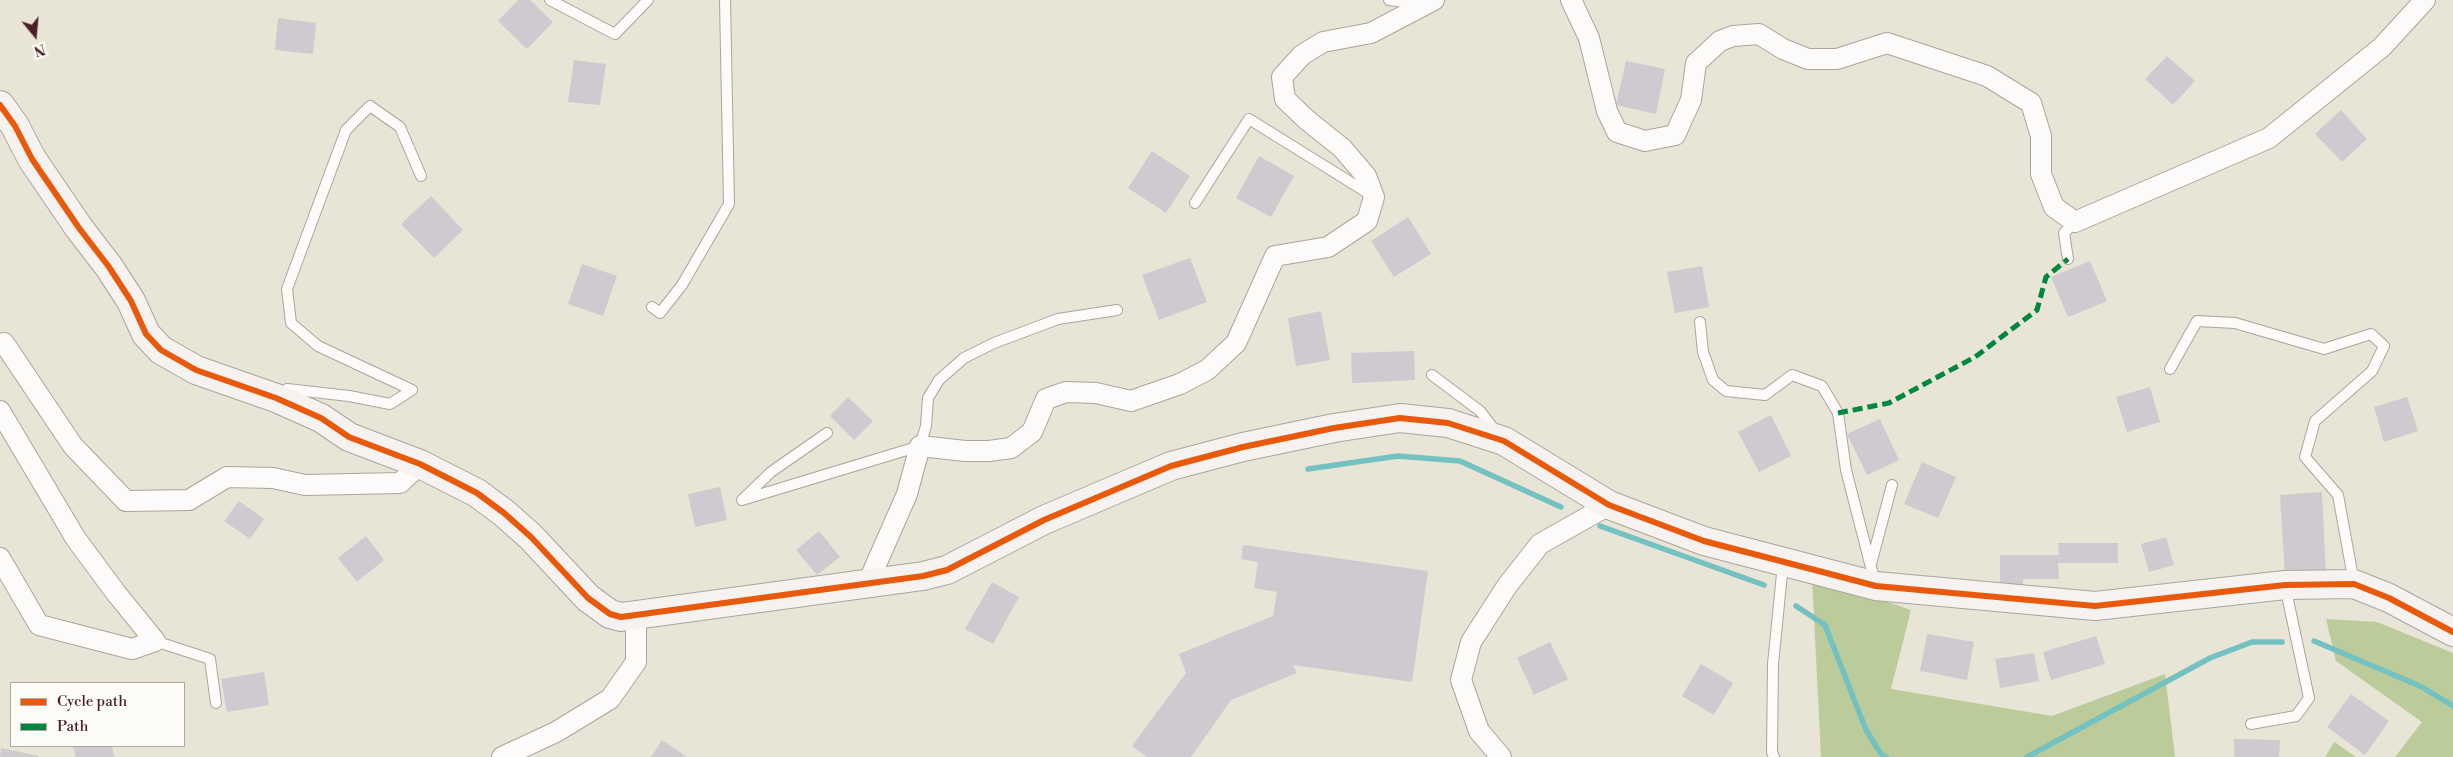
<!DOCTYPE html>
<style>
body{margin:0}
#map{position:relative;width:2453px;height:757px;overflow:hidden;background:#e8e4d6;font-family:"Libre Bodoni",serif}
canvas{display:block}
.legend{position:absolute;left:10px;top:682px;width:175px;height:65px;box-sizing:border-box;background:#fdfcf7;border:1px solid #b5a4a5;margin:0;padding:6px 9px;list-style:none;font-size:15px;color:#4a1f2b}
.legend li{display:flex;align-items:center;gap:10px;height:25px}
.legend b{width:25px;border:1px solid #b5a4a5}
.north{position:absolute;left:10px;top:10px;width:50px;height:50px;-webkit-text-stroke:4px #fdfcf7;paint-order:stroke;rotate:163deg;font-size:14px;font-weight:700;line-height:20px;text-align:center;color:#4a1f2b}
.north::after{content:'';display:block;margin:auto;width:18px;height:22px;background:#4a1f2b;clip-path:polygon(50% 0,100% 100%,50% 72%,0 100%)}
</style>
<div id="map">
<canvas width="2453" height="757"></canvas>
<ul class="legend">
<li><b style="height:6px;background:#e8590c"></b>Cycle path</li>
<li><b style="height:6px;background:#00873e"></b>Path</li>
</ul>
<div class="north">N</div>
</div>
<script>
const g = document.querySelector('canvas').getContext('2d');
g.lineJoin = 'round';
function paint(path, color) { g.fillStyle = color; g.fill(path, 'evenodd'); }
const shape = rows => new Path2D(rows.map(r => 'M' + r).join(''));
function strokePath(path, color, width, dash) { g.strokeStyle = color; g.lineWidth = width; g.lineCap = dash ? 'butt' : 'round'; g.setLineDash(dash || []); g.stroke(path); }
paint(shape([
 [1812,576,1911,610,1891,689,2052,716,2165,674,2175,757,1821,757],
 [2326,619,2377,622,2453,653,2453,757,2395,757,2422,722,2336,661],
 [2334,742,2356,757,2325,757]
]), '#bbcb9a');
strokePath(shape([
 [1308,469,1398,456,1460,461,1561,507],
 [1600,526,1764,585],
 [1796,606,1825,625,1866,730,1881,754,1886,757],
 [2314,641,2420,686,2453,706],
 [2027,757,2210,658,2252,642,2282,642]
]), '#74c1c2', 5.5);
paint(shape([
 [518,0,530,0,553,22,527,49,498,21],
 [278,18,316,23,313,54,275,50],
 [2167,56,2195,81,2173,105,2145,79],
 [574,60,606,64,600,105,568,102],
 [1626,61,1665,69,1656,114,1616,105],
 [2341,110,2367,139,2342,162,2315,134],
 [1152,151,1190,176,1166,213,1128,188],
 [1259,156,1294,176,1271,217,1236,198],
 [431,196,463,230,434,258,401,224],
 [1408,217,1431,254,1394,277,1371,241],
 [1190,258,1207,302,1159,320,1142,275],
 [2090,261,2107,301,2068,317,2051,277],
 [582,264,617,276,603,316,568,304],
 [1702,266,1709,307,1675,313,1667,272],
 [1321,311,1330,360,1296,366,1288,318],
 [1414,351,1415,380,1352,383,1351,353],
 [2150,387,2160,422,2127,432,2116,397],
 [848,397,873,421,854,440,830,416],
 [2407,397,2418,431,2384,442,2374,407],
 [1771,415,1791,456,1759,472,1738,432],
 [1880,419,1899,460,1867,475,1847,434],
 [1922,462,1956,477,1938,518,1904,504],
 [720,487,727,520,695,527,688,494],
 [2322,492,2326,575,2285,577,2280,495],
 [239,501,264,519,250,539,224,521],
 [819,531,840,557,817,575,796,550],
 [366,536,384,560,357,582,338,558],
 [2166,537,2174,565,2149,572,2141,544],
 [2058,543,2118,543,2118,563,2058,563,2059,579,2023,579,2023,593,2000,593,2000,555,2059,555],
 [1243,545,1428,571,1412,682,1293,665,1297,673,1231,700,1191,757,1147,757,1132,746,1186,673,1179,654,1273,616,1277,592,1254,588,1258,562,1241,559],
 [992,582,1019,597,993,644,965,629],
 [1927,634,1974,642,1967,680,1920,671],
 [2096,636,2105,664,2051,680,2043,652],
 [1550,642,1568,679,1534,695,1517,658],
 [2034,653,2039,681,2000,688,1995,659],
 [1701,664,1733,683,1714,715,1682,696],
 [264,672,269,705,227,712,221,679],
 [2351,694,2389,721,2365,755,2327,727],
 [2234,739,2280,740,2279,757,2234,757],
 [662,740,687,757,651,757],
 [73,746,112,746,114,757,76,757],
 [1,748,39,756,39,757,0,757]
]), '#cfcacf');
const lane = shape([
 [550,0,615,34,648,0],
 [1389,0,1419,4],
 [1195,203,1249,119,1371,195],
 [2068,259,2064,233,2075,222],
 [652,307,660,313,682,285,729,204,725,0],
 [1700,322,1703,352,1713,380,1726,391,1765,395,1792,375,1822,386,1838,413,1846,470,1875,583],
 [2170,369,2197,321,2235,323,2324,349,2371,334,2384,346,2372,371,2315,421,2305,457,2338,495,2354,583],
 [1432,375,1480,411,1497,433],
 [279,395,287,389,349,396,390,404,412,390,318,346,291,323,287,289,346,130,370,106,400,127,421,176],
 [827,433,771,472,742,500,920,446,926,426,928,398,939,380,964,358,994,343,1058,319,1117,310],
 [1871,564,1892,485],
 [155,641,210,659,216,703],
 [2251,724,2296,716,2309,698,2285,586],
 [1774,757,1772,752,1773,664,1783,564]
]);
const street = shape([
 [1571,0,1589,38,1607,111,1617,132,1645,141,1675,135,1691,100,1696,63,1720,41,1733,36,1759,34,1783,49,1808,59,1837,59,1887,43,1987,76,2031,103,2041,136,2041,174,2054,207,2075,222,2269,138,2382,47,2425,0],
 [0,345,4,343,73,446,126,501,189,500,227,477,273,478,305,485,400,483,420,464],
 [0,411,76,539,116,593,155,641,132,649,39,625,0,558],
 [867,585,907,494,920,446,965,451,989,451,1011,448,1032,432,1046,399,1066,392,1096,393,1131,401,1180,384,1207,370,1236,343,1275,256,1328,247,1367,221,1374,197,1366,176,1342,148,1307,120,1285,99,1282,77,1302,55,1323,42,1371,33,1434,0],
 [502,757,556,732,610,699,636,662,636,615],
 [1501,757,1479,731,1461,680,1471,642,1507,586,1540,544,1609,505]
]);
const secondary = shape([
 [0,105,15,126,32,159,79,228,109,267,131,301,146,334,161,350,196,370,276,398,321,418,349,437,420,464,477,493,504,513,531,537,588,598,610,614,621,617,923,576,947,570,1044,520,1171,466,1243,447,1334,428,1400,418,1448,423,1504,441,1609,505,1704,541,1876,586,2095,606,2285,585,2354,584,2389,598,2453,632]
]);
strokePath(lane, '#aca49d', 12);
strokePath(street, '#aca49d', 22);
strokePath(secondary, '#aca49d', 30);
strokePath(lane, '#fcfbf9', 10);
strokePath(street, '#fcfbf9', 20);
strokePath(secondary, '#f6f2ef', 28);
strokePath(shape([
 [1838,413,1889,403,1975,357,2037,310,2046,277,2068,259]
]), '#00873e', 5, [10, 5]);
strokePath(shape([
 [0,105,15,126,32,159,79,228,109,267,131,301,146,334,161,350,196,370,276,398,321,418,349,437,420,464,477,493,504,513,531,537,588,598,610,614,621,617,923,576,947,570,1044,520,1171,466,1243,447,1334,428,1400,418,1448,423,1504,441,1609,505,1704,541,1876,586,2095,606,2285,585,2354,584,2389,598,2453,632]
]), '#e8590c', 6);
</script>
